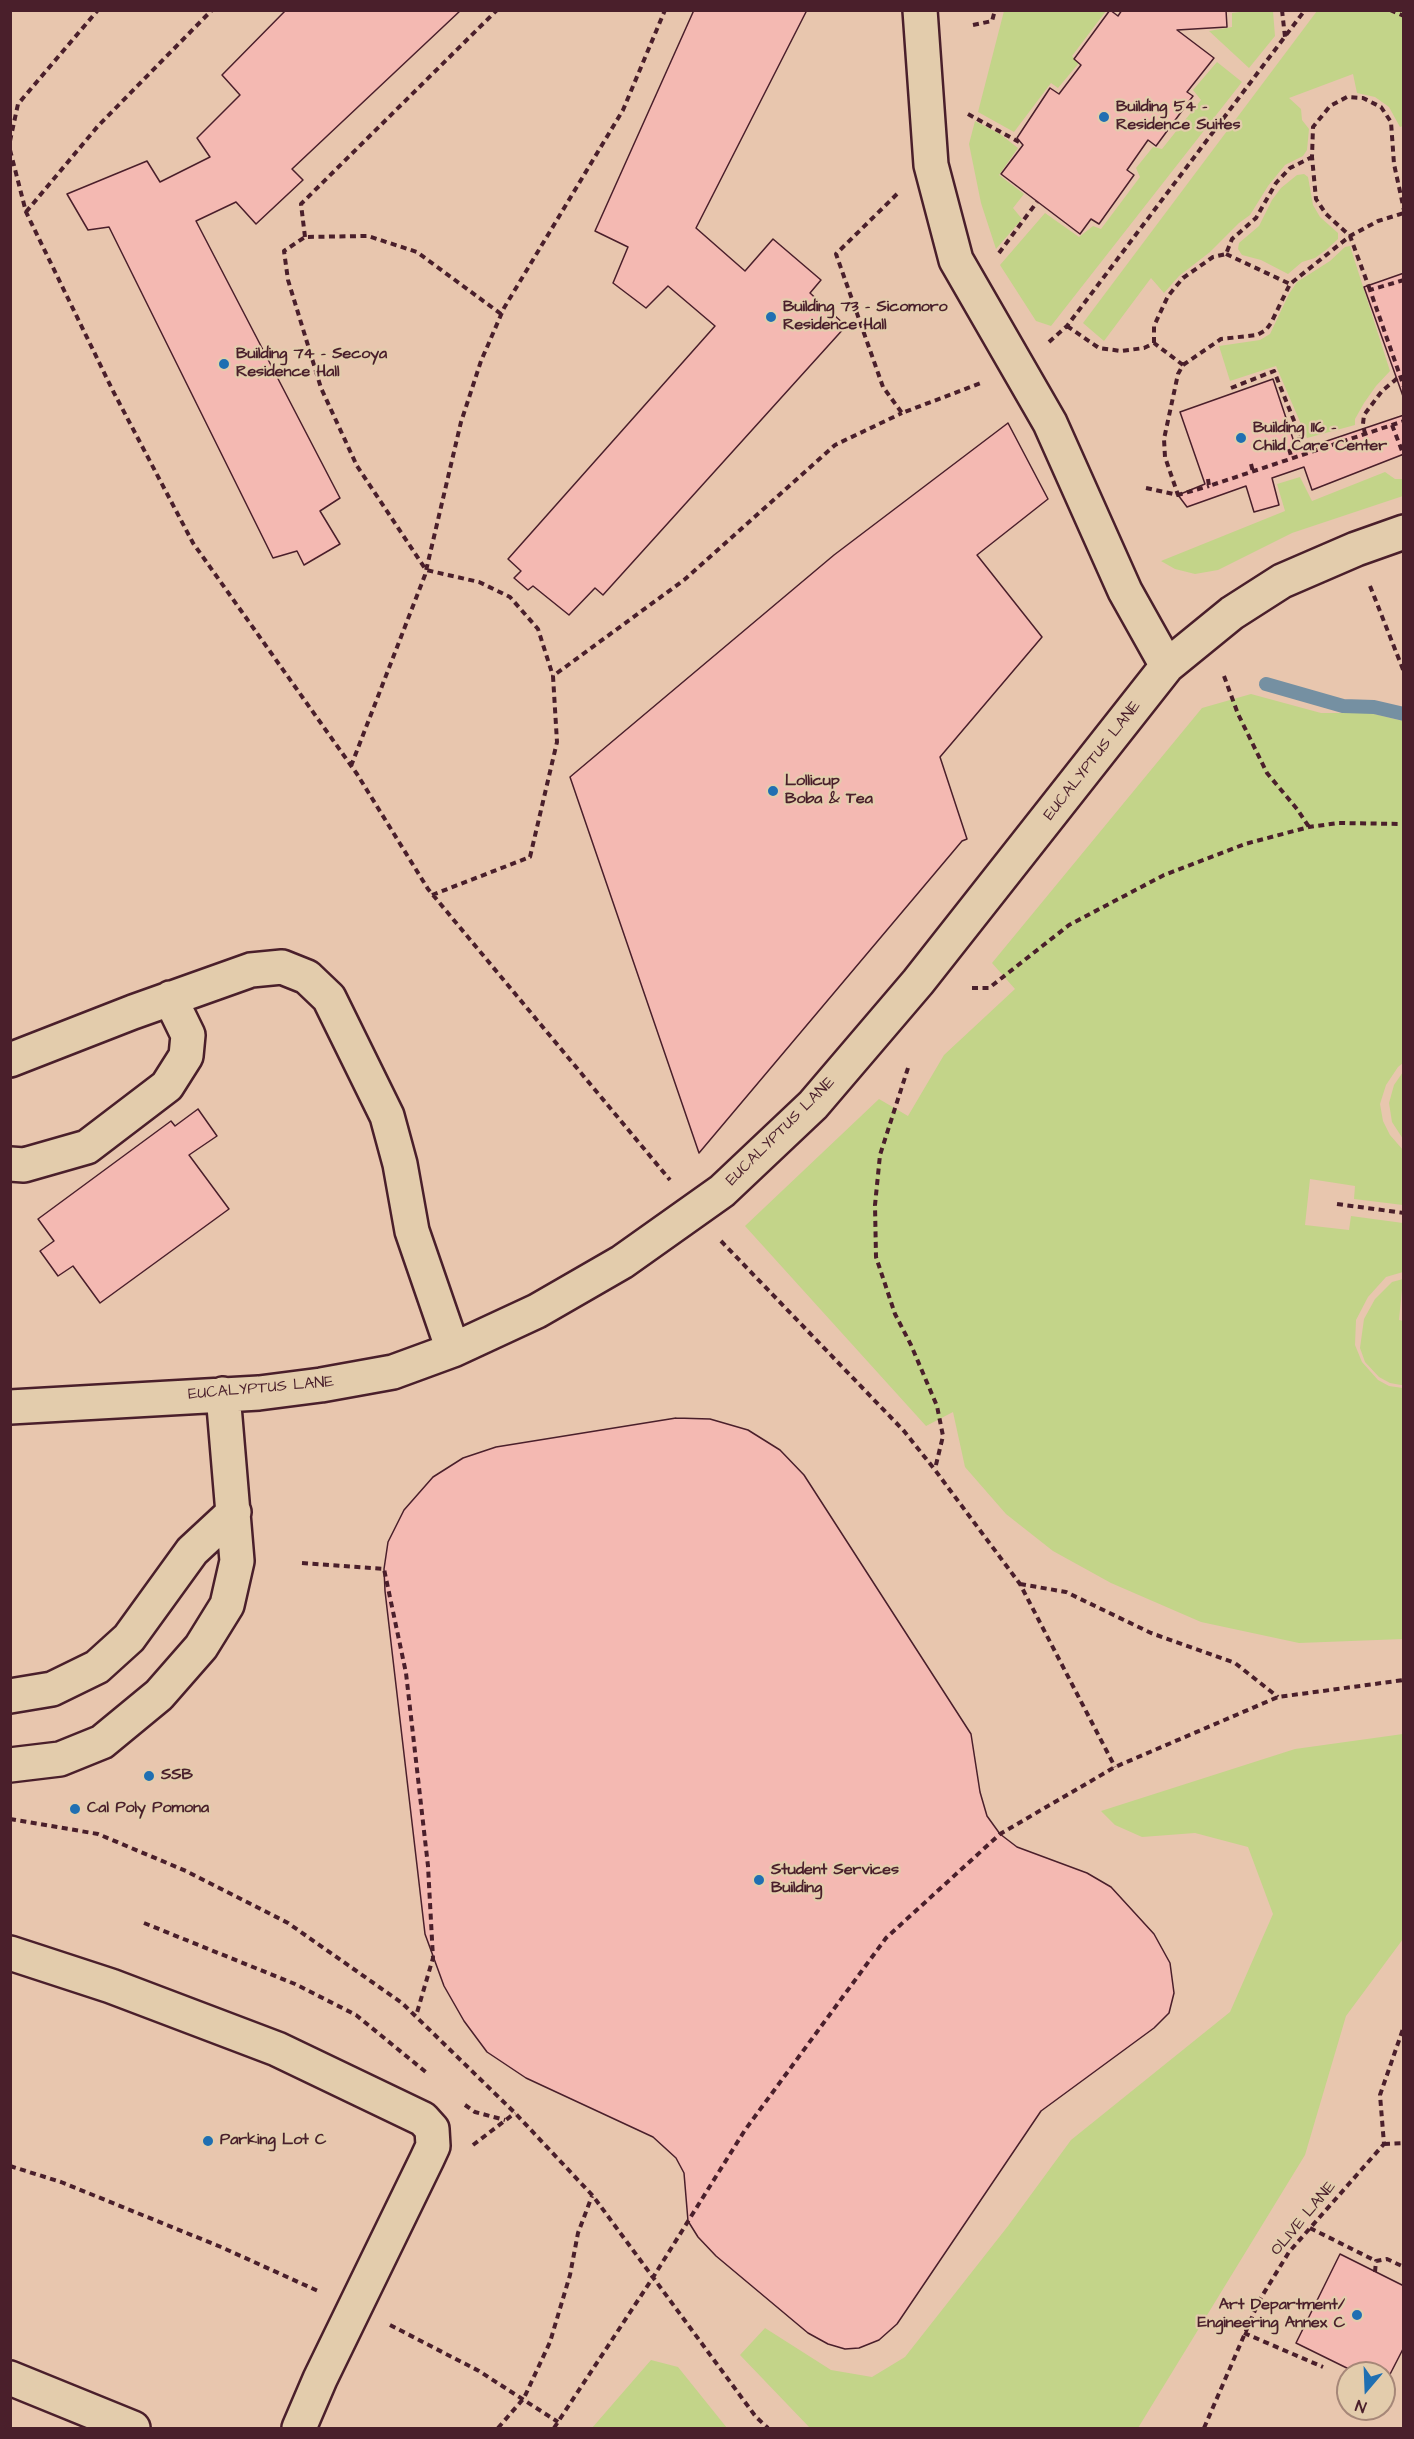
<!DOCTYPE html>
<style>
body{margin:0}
#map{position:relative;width:1414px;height:2439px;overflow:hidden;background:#e3ccac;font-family:"Architects Daughter",sans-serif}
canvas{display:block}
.frame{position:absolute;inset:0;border:12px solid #4a1f2b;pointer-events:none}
.north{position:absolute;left:1336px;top:2361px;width:60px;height:60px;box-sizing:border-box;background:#e3ccac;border:2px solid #a68778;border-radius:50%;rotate:199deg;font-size:16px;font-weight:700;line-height:24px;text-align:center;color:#4a1f2b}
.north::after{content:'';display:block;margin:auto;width:21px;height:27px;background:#1f6fb2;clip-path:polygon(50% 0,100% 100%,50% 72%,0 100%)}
</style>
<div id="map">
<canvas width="1414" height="2439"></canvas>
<div class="frame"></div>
<div class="north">N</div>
</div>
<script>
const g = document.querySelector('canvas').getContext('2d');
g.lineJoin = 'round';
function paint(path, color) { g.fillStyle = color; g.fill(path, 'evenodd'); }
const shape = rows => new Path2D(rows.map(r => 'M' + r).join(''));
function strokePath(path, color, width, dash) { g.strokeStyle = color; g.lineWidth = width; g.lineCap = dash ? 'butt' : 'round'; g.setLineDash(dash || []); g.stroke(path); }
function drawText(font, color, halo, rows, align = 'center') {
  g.font = font + ' "Architects Daughter",sans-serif'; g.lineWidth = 4.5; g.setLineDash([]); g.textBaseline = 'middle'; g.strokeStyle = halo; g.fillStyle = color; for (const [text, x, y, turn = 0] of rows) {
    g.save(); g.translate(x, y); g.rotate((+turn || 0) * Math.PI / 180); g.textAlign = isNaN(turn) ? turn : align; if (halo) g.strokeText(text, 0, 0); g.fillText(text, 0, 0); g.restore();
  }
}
paint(shape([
 [11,11,1403,11,1403,2428,11,2428],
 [1348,2373,1384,2373,1384,2409,1348,2409]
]), '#e8c6ae');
paint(shape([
 [1004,11,1106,11,1072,56,1079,63,1058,88,1051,83,1014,132,978,112],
 [1247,11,1273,11,1275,36,1249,68,1209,31,1232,27,1232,13],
 [1317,11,1403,11,1403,126,1400,127,1389,107,1375,97,1357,93,1353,74,1289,98,1301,109,1302,120,1309,129,1307,150,1303,156,1285,165,1268,186,1250,215,1239,223,1210,252,1179,276,1164,293,1151,278,1104,341,1083,323],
 [1217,62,1242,82,1051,326,1036,321,1000,265,1045,213,1079,237,1093,226,1101,229,1140,177,1136,168,1153,147,1162,149,1201,100,1193,90],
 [975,121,1000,134,1018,148,999,175,1024,194,1013,208,1022,219,996,249,981,203,969,144],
 [1304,174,1308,177,1313,205,1320,217,1338,233,1338,239,1326,250,1315,258,1302,262,1288,274,1261,260,1242,255,1238,249,1239,243,1259,226,1272,200,1281,188,1297,175],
 [1350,246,1390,371,1376,386,1364,403,1355,419,1355,425,1307,438,1276,366,1230,381,1219,346,1260,340,1270,334,1289,294,1297,282,1330,261,1345,247],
 [1385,472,1395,479,1403,479,1403,496,1292,533,1218,570,1195,574,1175,569,1161,561,1285,511,1277,484,1300,477,1312,501],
 [1251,694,1321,713,1370,713,1403,721,1403,1063,1398,1067,1386,1085,1380,1104,1383,1121,1390,1135,1403,1150,1403,1205,1354,1199,1355,1186,1310,1179,1305,1225,1349,1230,1351,1216,1403,1223,1403,1272,1386,1277,1368,1297,1356,1320,1355,1345,1362,1362,1378,1380,1389,1386,1403,1388,1403,1639,1299,1643,1201,1622,1111,1583,1053,1551,1006,1514,965,1467,953,1412,926,1426,745,1226,879,1099,908,1116,944,1055,1015,989,992,963,1202,708],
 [1403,1072,1404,1072,1403,1139,1392,1122,1389,1103,1394,1085],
 [1403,1279,1399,1320,1404,1321,1404,1385,1401,1385,1390,1383,1379,1377,1365,1362,1360,1348,1364,1319,1375,1299,1392,1282],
 [1403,1734,1403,1939,1346,2016,1305,2155,1138,2428,810,2428,740,2355,765,2328,831,2370,872,2377,905,2357,1008,2226,1071,2140,1230,2012,1273,1914,1248,1847,1195,1833,1142,1837,1115,1825,1101,1811,1295,1749],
 [651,2360,678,2367,727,2428,592,2428]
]), '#c3d489');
strokePath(shape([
 [1266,684,1343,706,1374,707,1404,714]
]), '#7590a2', 14);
const building = shape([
 [286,10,461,10,292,169,303,180,256,224,236,202,196,221,340,498,320,511,340,544,304,565,297,551,273,558,109,227,88,230,67,194,147,161,160,182,210,157,197,138,240,95,222,75,286,10],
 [694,10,807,10,696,228,745,271,773,239,821,280,810,293,846,326,603,595,595,588,569,615,533,586,528,590,514,578,521,571,508,559,715,326,668,286,646,308,613,283,628,247,595,231,694,10],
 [1110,10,1118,16,1122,10,1226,10,1227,27,1177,30,1214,58,1187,92,1193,96,1156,146,1148,140,1127,170,1134,175,1099,224,1091,219,1080,234,1001,174,1023,145,1017,138,1050,88,1059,94,1081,65,1074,59,1110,10],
 [1404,273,1404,399,1364,287,1404,273],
 [1273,379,1297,451,1404,415,1404,454,1312,490,1304,467,1272,478,1279,505,1254,512,1246,486,1187,507,1178,495,1205,484,1180,412,1273,379],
 [1008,423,1048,499,977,555,1042,637,940,757,967,839,962,841,699,1153,570,777,834,555,1008,423],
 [198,1109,217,1136,189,1155,229,1209,100,1303,73,1266,58,1276,40,1251,54,1241,38,1219,171,1121,175,1126,198,1109],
 [676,1418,710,1419,748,1430,780,1450,804,1475,971,1734,980,1792,987,1816,1000,1834,1017,1847,1087,1873,1111,1887,1154,1934,1170,1963,1174,1993,1169,2013,1154,2028,1041,2111,897,2324,879,2340,859,2348,845,2349,828,2344,808,2333,716,2256,698,2237,688,2221,684,2173,676,2158,653,2137,526,2078,487,2052,464,2021,444,1986,425,1934,385,1591,384,1569,388,1542,404,1510,433,1477,463,1458,496,1447,676,1418],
 [1340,2254,1404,2286,1404,2347,1384,2386,1384,2373,1357,2373,1296,2343,1340,2254]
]);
paint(building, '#f4b9b2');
strokePath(building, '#4a1f2b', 1.5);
const minor = shape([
 [920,10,931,165,956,260,1050,423,1125,591,1167,666],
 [10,1060,133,1012,251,970,282,967,307,977,329,998,387,1116,400,1164,412,1231,453,1350],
 [10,1164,24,1165,87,1147,167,1086,186,1056,188,1035,170,998],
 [10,1407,259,1393,321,1385,393,1372,453,1350,537,1311,622,1262,722,1191,813,1105,918,982,1167,666,1232,613,1282,581,1356,549,1404,532],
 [10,1696,52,1689,97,1667,129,1638,192,1551,234,1512],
 [10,1765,60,1759,102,1742,159,1695,201,1647,227,1605,237,1561,223,1394],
 [10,1953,111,1986,277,2049,423,2119,432,2129,433,2146,427,2159,320,2379,299,2428],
 [10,2378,133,2428]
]);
strokePath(minor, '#4a1f2b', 38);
strokePath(shape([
 [1282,10,1285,37],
 [1390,10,1404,16],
 [973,25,992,21,995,10],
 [968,114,1019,142],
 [10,141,18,104,98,10],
 [10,150,26,212,113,391,193,543,357,774,428,889,670,1180],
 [897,194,836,254,883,387,902,413,981,383],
 [26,212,98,126,212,10],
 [305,237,301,204,497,10],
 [999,253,1037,202],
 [1226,254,1290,284],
 [1404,280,1370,290,1404,387],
 [1370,290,1350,236,1326,214,1316,199,1312,157,1313,127,1330,106,1347,97,1363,98,1381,107,1391,122,1394,164,1404,210],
 [501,314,417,252,368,236,305,237,284,251,288,280,321,388,357,466,426,570,479,582,510,597,538,629,553,676],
 [1067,326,1099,348,1121,351,1144,348,1154,343,1183,365,1178,374,1164,439,1165,457,1178,495],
 [1049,342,1067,326,1305,10],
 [1154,343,1154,326,1168,296,1183,278,1213,257,1226,254,1232,239,1256,218,1276,183,1290,168,1312,157],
 [1183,365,1221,339,1257,335,1266,330,1271,323,1290,284,1350,236,1378,221,1404,213],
 [1231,388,1274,371,1305,448,1303,455],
 [1392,425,1404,456],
 [1365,434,1363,424,1364,415,1382,391,1400,376],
 [1289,449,1292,459],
 [1251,464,1253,472],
 [1208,479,1209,486,1404,421],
 [1146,488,1178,495,1209,486],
 [1370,586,1404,672],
 [1224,676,1238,714,1267,773,1297,809,1309,827],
 [351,766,425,575,461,422,481,361,504,308,623,110,665,10],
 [432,895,530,857,557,742,553,676,684,580,835,445,902,413],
 [972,988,989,988,1069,925,1164,875,1245,844,1309,827,1338,823,1404,824],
 [908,1068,880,1155,875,1205,876,1257,895,1314,911,1345,937,1406,943,1436,935,1469],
 [1337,1204,1404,1213],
 [721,1241,904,1431,935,1470,1020,1584,1115,1767],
 [302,1563,384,1569,406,1673,428,1866,433,1958,416,2016],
 [1020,1584,1066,1592,1151,1633,1235,1663,1278,1697],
 [10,1819,98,1834,186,1871,288,1923,402,2003,515,2113,593,2196,756,2417,768,2428],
 [144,1923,295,1984,356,2015,427,2073],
 [465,2105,475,2112,505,2120],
 [1384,2144,1404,2143],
 [473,2145,515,2113],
 [10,2166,61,2182,221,2247,318,2291],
 [1310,2228,1376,2261],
 [1375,2272,1376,2261,1387,2259,1404,2267],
 [390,2325,479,2371,558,2422],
 [1244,2333,1323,2367],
 [498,2428,524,2398,550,2342,570,2275,578,2233,592,2196],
 [554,2428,652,2279,745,2130,886,1938,1000,1834,1115,1767,1278,1697,1404,1680],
 [1204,2428,1259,2301,1289,2252,1384,2144,1380,2095,1404,2026]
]), '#4a1f2b', 4, [6, 4.5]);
strokePath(minor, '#e3ccac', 33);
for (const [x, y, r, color] of [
 [1104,117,6,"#1f6fb2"],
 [771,317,6,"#1f6fb2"],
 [224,364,6,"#1f6fb2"],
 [1241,438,6,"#1f6fb2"],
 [773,791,6,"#1f6fb2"],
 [149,1776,6,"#1f6fb2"],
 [75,1809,6,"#1f6fb2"],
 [759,1880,6,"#1f6fb2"],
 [208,2141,6,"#1f6fb2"],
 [1357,2315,6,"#1f6fb2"]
]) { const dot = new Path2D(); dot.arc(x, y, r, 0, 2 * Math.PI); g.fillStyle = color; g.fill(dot); strokePath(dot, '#e3ccac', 2); }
drawText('bold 16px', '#4a1f2b', '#e3ccac', [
 ["Building 54 -",1116,108],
 ["Residence Suites",1116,126],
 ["Building 73 - Sicomoro",783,308],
 ["Residence Hall",783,326],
 ["Building 74 - Secoya",236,355],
 ["Residence Hall",236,373],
 ["Building 116 -",1253,429],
 ["Child Care Center",1253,447],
 ["Lollicup",785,782],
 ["Boba & Tea",785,800],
 ["SSB",161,1776],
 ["Cal Poly Pomona",87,1809],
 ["Student Services",771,1871],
 ["Building",771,1889],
 ["Parking Lot C",220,2141],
 ["Art Department/",1345,2306,"right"],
 ["Engineering Annex C",1345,2324,"right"]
], 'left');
drawText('16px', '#4a1f2b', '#e3ccac', [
 ["EUCALYPTUS LANE",1093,761,-52],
 ["EUCALYPTUS LANE",781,1132,-45],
 ["EUCALYPTUS LANE",261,1389,-5],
 ["OLIVE LANE",1304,2219,-50]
]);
</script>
